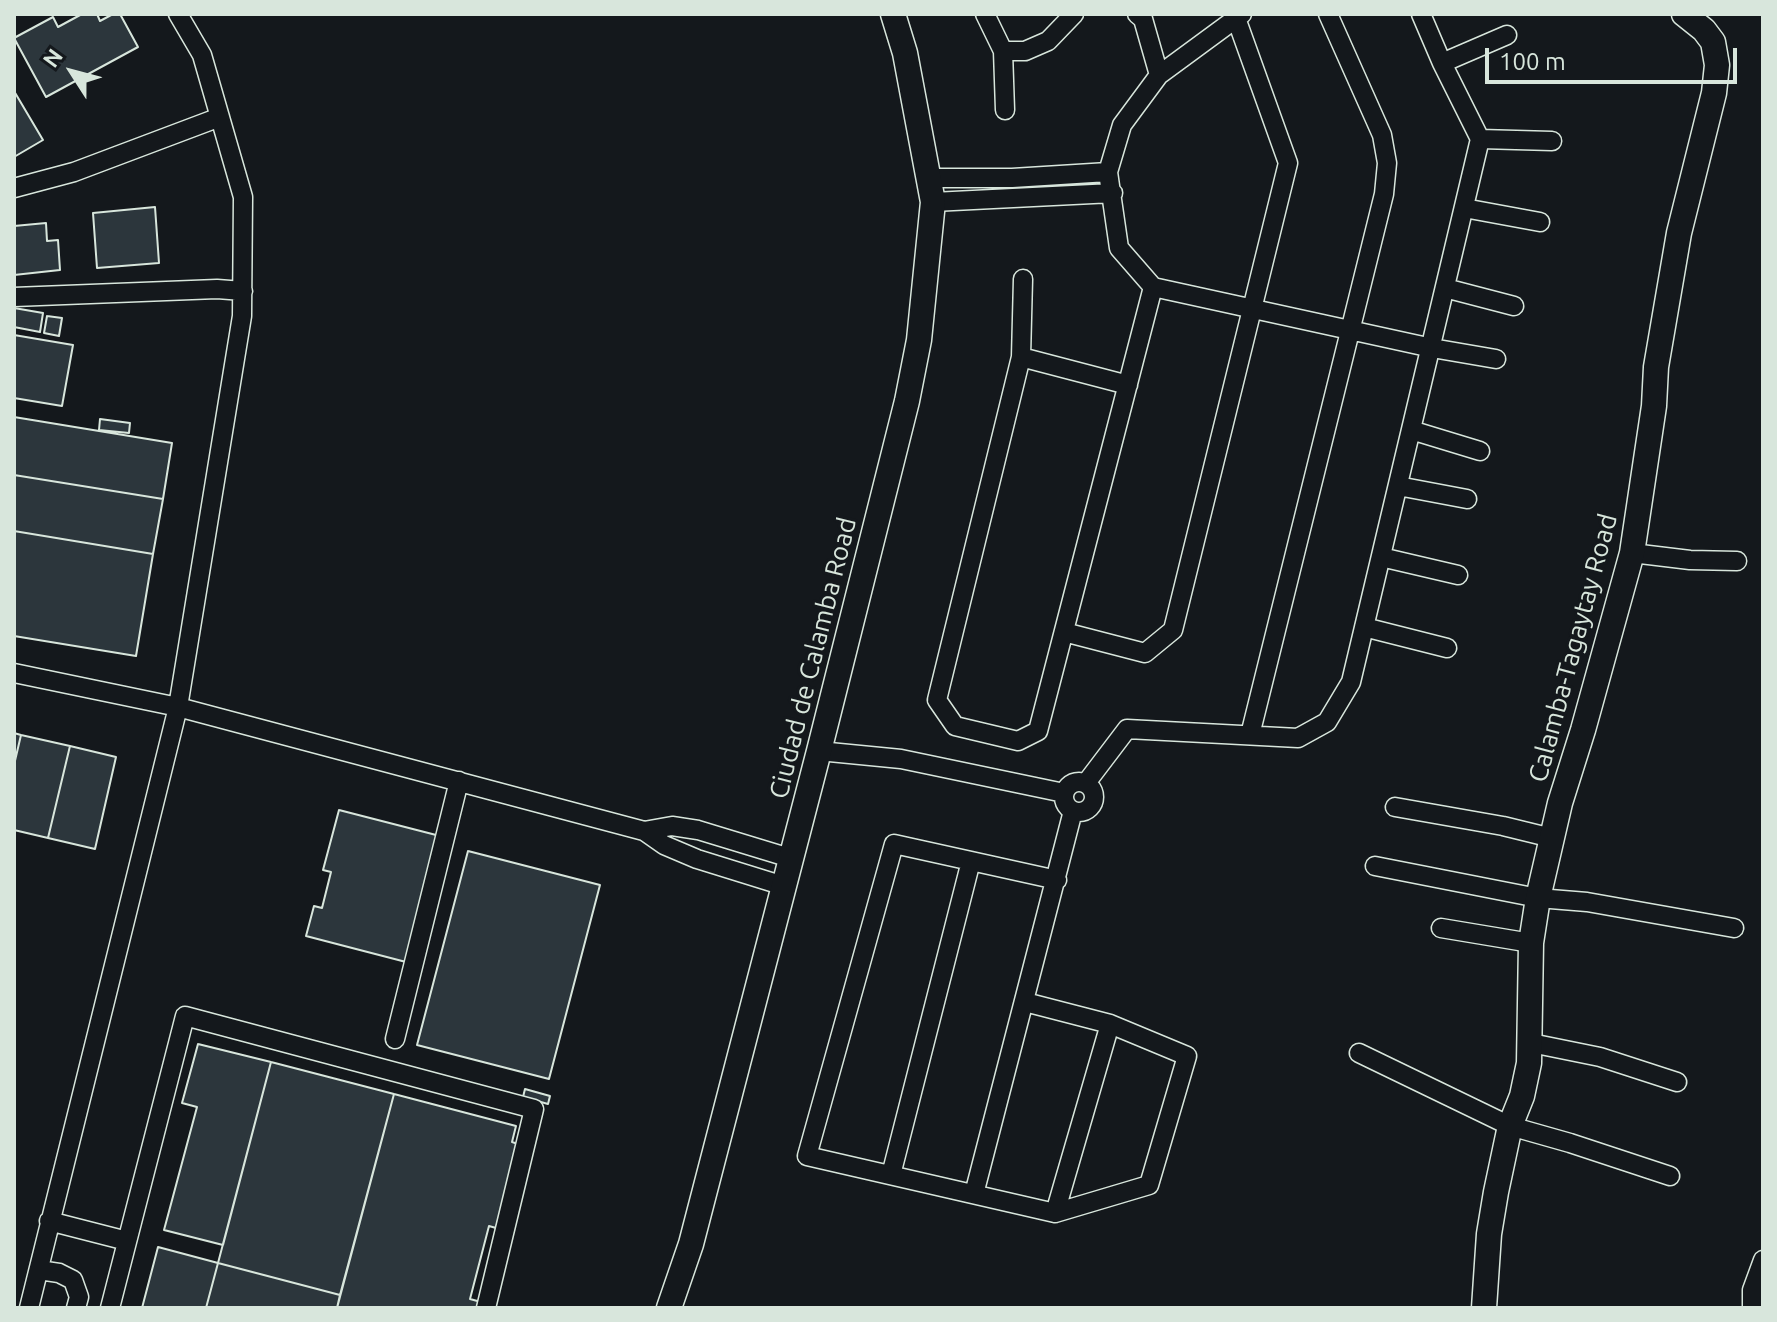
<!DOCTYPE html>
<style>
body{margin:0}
#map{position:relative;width:1777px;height:1322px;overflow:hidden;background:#14181c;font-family:Ubuntu,sans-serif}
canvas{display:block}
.frame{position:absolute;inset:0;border:16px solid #d8e6dc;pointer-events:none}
.north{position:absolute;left:32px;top:32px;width:80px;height:80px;-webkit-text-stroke:6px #14181c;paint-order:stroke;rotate:306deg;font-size:22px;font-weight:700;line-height:32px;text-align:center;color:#d8e6dc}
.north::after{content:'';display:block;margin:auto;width:28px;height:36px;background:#d8e6dc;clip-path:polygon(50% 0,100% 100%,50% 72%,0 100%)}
.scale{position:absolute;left:1485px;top:48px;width:252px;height:36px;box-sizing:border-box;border:4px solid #d8e6dc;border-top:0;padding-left:10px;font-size:24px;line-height:28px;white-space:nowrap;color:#d8e6dc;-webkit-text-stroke:6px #14181c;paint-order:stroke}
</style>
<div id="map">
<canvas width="1777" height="1322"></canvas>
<div class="frame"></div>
<div class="north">N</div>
<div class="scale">100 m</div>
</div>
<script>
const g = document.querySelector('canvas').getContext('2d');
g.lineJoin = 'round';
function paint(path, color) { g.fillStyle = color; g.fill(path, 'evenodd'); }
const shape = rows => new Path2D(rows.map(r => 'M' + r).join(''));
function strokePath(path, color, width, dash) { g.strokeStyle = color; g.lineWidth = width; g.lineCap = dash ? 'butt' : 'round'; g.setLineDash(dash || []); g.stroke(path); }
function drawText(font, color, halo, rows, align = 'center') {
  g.font = font + ' Ubuntu,sans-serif'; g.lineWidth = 6; g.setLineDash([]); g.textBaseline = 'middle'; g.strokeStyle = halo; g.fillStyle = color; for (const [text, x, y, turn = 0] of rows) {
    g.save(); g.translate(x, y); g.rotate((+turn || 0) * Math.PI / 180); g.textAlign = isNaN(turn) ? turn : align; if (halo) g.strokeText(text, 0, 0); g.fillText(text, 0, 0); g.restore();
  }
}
const building = shape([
 [82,14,97,14,100,21,113,14,120,14,138,47,46,97,14,38,53,17,58,27,82,14],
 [14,91,43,140,14,157,14,91],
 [155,207,159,263,97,268,93,213,155,207],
 [46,223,47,241,58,240,60,270,14,275,14,226,46,223],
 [14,308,43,313,40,332,14,327,14,308],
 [47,316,62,318,59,336,44,333,47,316],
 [14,335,73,345,62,406,14,398,14,335],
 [14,417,172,443,163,499,14,475,14,417],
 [100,419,130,423,129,433,99,430,100,419],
 [14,475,163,499,153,554,14,531,14,475],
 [14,531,153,554,136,656,14,636,14,531],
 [14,733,21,735,14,765,14,733],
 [21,735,70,746,48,838,14,830,14,765,21,735],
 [70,746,116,757,95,849,48,838,70,746],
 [339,810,440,836,406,962,306,936,314,906,322,908,331,872,323,870,339,810],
 [468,851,600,885,549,1079,417,1045,468,851],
 [198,1044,271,1062,223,1245,164,1230,197,1107,182,1103,198,1044],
 [271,1062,394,1094,340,1295,218,1263,271,1062],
 [525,1089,550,1096,548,1104,523,1097,525,1089],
 [394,1094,516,1126,512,1142,518,1144,496,1228,489,1226,470,1299,481,1302,479,1308,337,1308,394,1094],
 [158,1247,218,1263,206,1308,142,1308,158,1247],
 [218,1263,340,1295,337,1308,206,1308,218,1263]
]);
paint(building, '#2c363c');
strokePath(building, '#d8e6dc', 2);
const minor = shape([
 [985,14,1003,51,1005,110],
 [1137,14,1143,19,1159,75],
 [1003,51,1025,51,1048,41,1074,14],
 [1442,63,1507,35],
 [1480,139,1552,141],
 [929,178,1012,178,1108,172],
 [14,188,74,172,220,117],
 [933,202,1113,193],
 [1464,208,1540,222],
 [1023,279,1021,357,937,700,955,726,1018,741,1038,731,1153,287,1119,248,1108,172,1122,125,1159,75,1242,14],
 [1153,287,1432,348,1496,359],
 [1445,288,1514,306],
 [14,297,217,289,243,291],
 [1021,357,1128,385],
 [1411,430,1480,451],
 [1398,486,1467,499],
 [1632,553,1690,560,1737,561],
 [1381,557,1458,575],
 [1364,627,1447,648],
 [1064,632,1145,653,1173,630,1288,163,1236,18],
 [14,673,178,707,644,831,664,845,697,859,784,886],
 [1250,735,1384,194,1387,163,1382,135,1328,14],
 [819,751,901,759,1064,793],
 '1064 797a15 15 0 1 1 30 0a15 15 0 1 1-30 0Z',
 [1086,783,1127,729,1298,738,1327,722,1351,682,1480,139,1442,63,1421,14],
 [1395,807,1503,826,1552,838],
 [644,831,672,826,698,830,790,858],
 [1375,866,1538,898,1587,902,1734,928],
 [1441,928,1531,943],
 [1025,1002,1110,1024,1187,1056,1149,1185,1055,1213,807,1156,894,844,1057,880],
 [395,1039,459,781],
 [1531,1043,1600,1057,1677,1082],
 [1359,1053,1510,1126,1570,1143,1670,1176],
 [891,1175,971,861],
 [974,1194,1073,811],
 [1055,1213,1110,1024],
 [49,1221,127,1241],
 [39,1270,59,1273,73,1280,79,1297,76,1308],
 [29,1308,178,707,242,316,243,197,202,55,178,14],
 [110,1308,185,1016,534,1109,486,1308],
 [1752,1308,1752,1290,1763,1260]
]);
const major = shape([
 [669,1308,691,1244,819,751,907,401,919,340,933,202,905,53,893,14],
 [1484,1308,1489,1234,1496,1192,1510,1126,1522,1096,1529,1063,1531,943,1538,898,1560,803,1583,730,1632,553,1654,406,1656,367,1679,233,1714,93,1717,65,1713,42,1704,30,1684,14]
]);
strokePath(minor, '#d8e6dc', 21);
strokePath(major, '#d8e6dc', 27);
strokePath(minor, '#14181c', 18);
strokePath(major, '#14181c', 24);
drawText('26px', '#d8e6dc', '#14181c', [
 ["Calamba-Tagaytay Road",1573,648,-75],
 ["Ciudad de Calamba Road",813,658,-76]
]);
</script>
